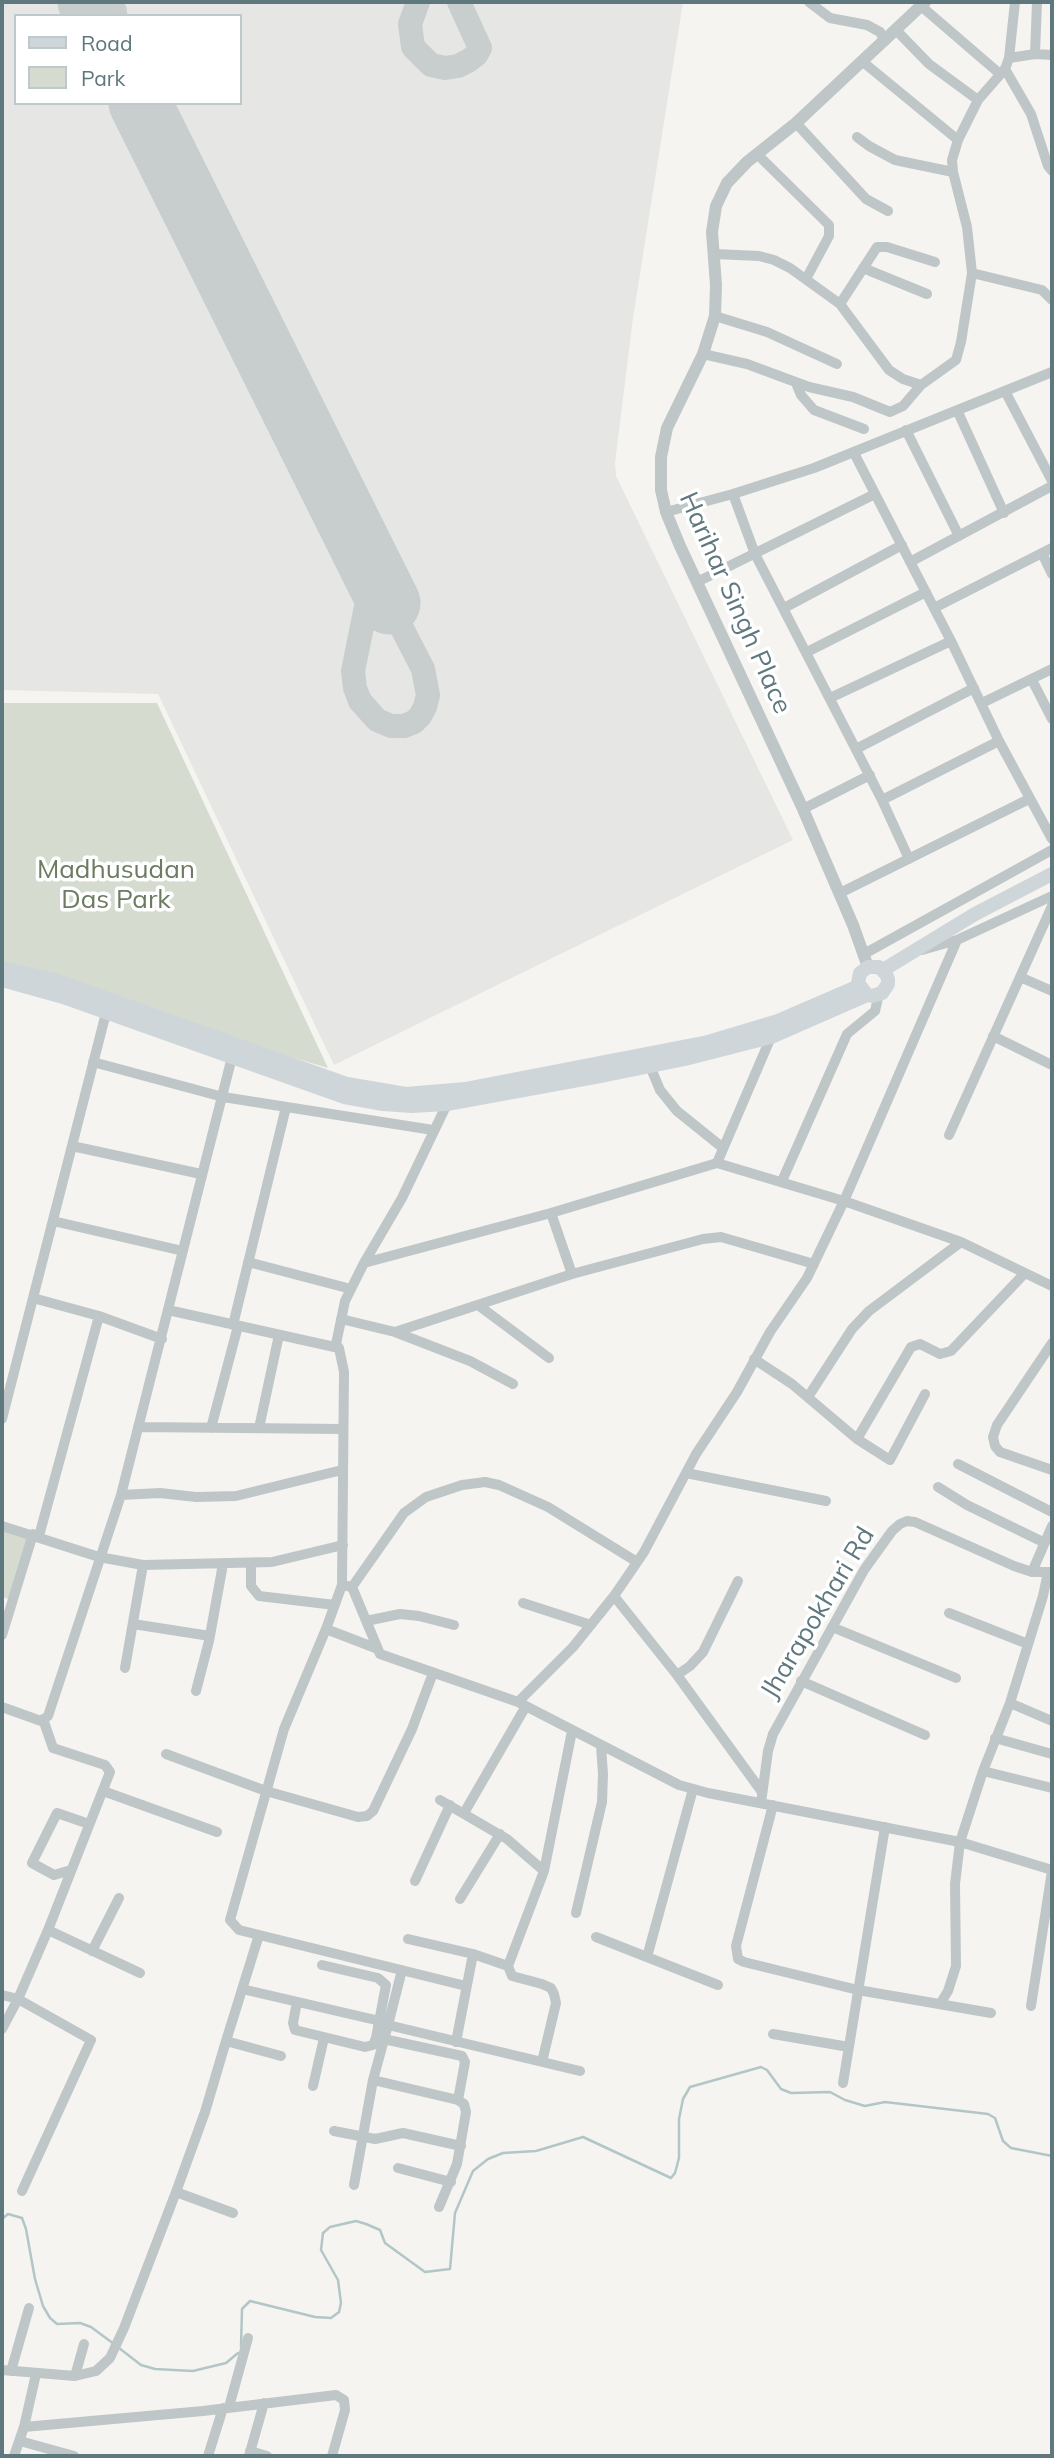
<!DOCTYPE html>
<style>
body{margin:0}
#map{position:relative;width:1054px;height:2458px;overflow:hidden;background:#f5f4f1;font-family:Mulish,sans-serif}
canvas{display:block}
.frame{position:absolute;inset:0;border:4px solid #5e787e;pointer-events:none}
.legend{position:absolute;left:14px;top:14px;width:228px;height:91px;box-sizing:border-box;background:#fff;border:2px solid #bfc9cb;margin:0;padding:9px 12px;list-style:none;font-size:21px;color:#5e787e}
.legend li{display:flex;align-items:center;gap:14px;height:35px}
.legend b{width:35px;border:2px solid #bfc9cb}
</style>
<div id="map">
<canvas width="1054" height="2458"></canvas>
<div class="frame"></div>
<ul class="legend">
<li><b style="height:9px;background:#cfd6d9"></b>Road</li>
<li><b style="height:19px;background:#d6dbd0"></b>Park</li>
</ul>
</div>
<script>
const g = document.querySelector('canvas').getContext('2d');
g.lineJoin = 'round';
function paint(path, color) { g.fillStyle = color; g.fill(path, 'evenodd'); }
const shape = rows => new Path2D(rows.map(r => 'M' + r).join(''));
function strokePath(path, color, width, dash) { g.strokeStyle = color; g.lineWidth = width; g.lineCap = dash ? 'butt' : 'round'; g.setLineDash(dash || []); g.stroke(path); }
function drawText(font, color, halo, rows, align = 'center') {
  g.font = font + ' Mulish,sans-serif'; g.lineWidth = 7; g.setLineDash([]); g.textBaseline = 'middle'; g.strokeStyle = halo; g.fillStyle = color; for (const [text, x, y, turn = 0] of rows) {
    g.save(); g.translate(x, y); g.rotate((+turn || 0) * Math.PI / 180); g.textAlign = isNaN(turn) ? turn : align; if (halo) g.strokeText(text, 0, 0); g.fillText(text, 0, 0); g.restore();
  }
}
paint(shape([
 [2,2,683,2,633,318,615,463,616,476,793,840,334,1065,158,694,2,690],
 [16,16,240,16,240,103,16,103]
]), '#e6e6e5');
paint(shape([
 [2,703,157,703,328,1068,2,971],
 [2,1527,31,1535,12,1600,2,1597]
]), '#d6dbd0');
strokePath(shape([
 [2,2219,8,2214,22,2218,26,2229,35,2279,43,2306,50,2318,57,2324,80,2323,91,2327,114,2344],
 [241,2347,242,2309,250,2301,315,2317,331,2318,339,2312,341,2303,338,2280,321,2250,323,2233,330,2227,356,2221,366,2224,380,2230,385,2243,425,2272,450,2269,455,2213,473,2171,488,2159,503,2153,536,2151,583,2137,671,2178,675,2173,679,2158,679,2119,683,2099,690,2087,761,2067,767,2070,781,2089,791,2093,830,2092,845,2100,865,2106,885,2102,988,2114,995,2118,1003,2141,1011,2148,1052,2156],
 [119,2348,141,2365,155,2369,193,2371,226,2363,238,2353]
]), '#b3c6c7', 2.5);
strokePath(shape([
 [418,2,410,24,413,47,431,65,445,68,458,66,468,61,476,55,480,48,459,2],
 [353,530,370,587,353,671,355,688,360,701,377,720,391,726,404,726,414,722,420,716,425,707,428,695,423,669,389,603]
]), '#c8cece', 24);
strokePath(shape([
 [89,2,96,16],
 [140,103,389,603]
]), '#c8cece', 63);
strokePath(shape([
 [809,2,830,18,867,25,880,32,885,41],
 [921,6,1000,74],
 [896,30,929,64,978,100],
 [1035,54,1037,2],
 [1009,58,1035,54,1052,55],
 [863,62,958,140],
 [1005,69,1031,114,1048,166,1052,171],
 [796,123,866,199,888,211],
 [857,137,869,146,895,160,953,172],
 [757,154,829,225,829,236,806,279],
 [715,254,759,256,774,260,790,268,840,304,889,370,903,379,921,385],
 [863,268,927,294],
 [972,273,1042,290,1052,300],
 [840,304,877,247,887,247,935,262],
 [715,316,767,332,837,364],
 [703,354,747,364,809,387,853,397,890,412,903,406,921,385,956,360,961,342,972,273,967,227,953,172,952,160,958,140,978,100,1005,69,1009,58,1015,2],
 [796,383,801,395,814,410,864,429],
 [1005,391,1052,481],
 [957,410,1004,513],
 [906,430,959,536],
 [854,453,951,641,999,741,1052,839],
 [733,494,755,554,882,800,909,859],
 [666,512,733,494,814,468,1052,372],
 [1042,553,1052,574],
 [910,562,1052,486],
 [697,582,875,494],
 [784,608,902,545],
 [934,608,1052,548],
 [807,652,926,592],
 [1032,680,1052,719],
 [830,698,951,641],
 [982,703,1052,669],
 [856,749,974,688],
 [882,800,999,741],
 [803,809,870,775],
 [840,893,1029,799],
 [957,940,1052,896],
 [864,954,1052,850],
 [1020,977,1052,991],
 [993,1036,1052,1065],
 [93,1062,223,1097,433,1130],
 [650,1066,660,1090,677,1111,723,1148],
 [447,1104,402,1198,364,1263,345,1301,336,1344,339,1348,344,1372,342,1585,352,1587,380,1654,518,1702,679,1785,708,1793,960,1842,1052,1870],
 [949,1135,1052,906],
 [72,1146,201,1174],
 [717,1163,844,1201,957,940,922,950],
 [782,1181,847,1034,875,1011,879,994],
 [551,1213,572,1274],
 [53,1221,183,1251],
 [248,1262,351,1289],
 [364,1263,551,1213,717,1163,771,1037],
 [33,1298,99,1316,162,1339],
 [478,1305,549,1358],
 [168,1310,339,1348],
 [341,1319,395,1332,470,1361,513,1384],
 [233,1325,286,1107],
 [395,1332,572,1274,703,1239,721,1237,814,1264],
 [1052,1343,997,1425,993,1437,995,1446,1000,1452,1052,1470],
 [754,1359,792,1384,857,1439,890,1460,925,1394],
 [808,1397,852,1329,869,1311,961,1242],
 [2,1419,106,1013],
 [138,1427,343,1429],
 [211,1428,238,1326],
 [259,1428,279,1335],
 [857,1439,911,1347,920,1344,940,1354,951,1351,1024,1274],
 [958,1464,1052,1512],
 [686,1473,826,1501],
 [938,1487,967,1505,1043,1542],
 [121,1495,160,1493,196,1497,236,1496,342,1470],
 [2,1526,99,1557,143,1565,272,1562,343,1545],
 [39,1536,99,1316],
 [251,1563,251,1586,259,1596,335,1605],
 [1032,1572,1052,1526],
 [342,1585,326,1629,284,1729,230,1920,239,1930,466,1986],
 [352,1587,404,1513,426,1497,462,1485,485,1482,499,1485,548,1507,637,1562],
 [614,1596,677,1675,762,1792],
 [523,1603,591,1625],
 [949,1613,1028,1644],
 [366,1621,400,1614,419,1616,454,1625],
 [133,1624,210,1636],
 [832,1627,956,1678],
 [326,1629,378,1649],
 [2,1635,33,1534],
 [125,1668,143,1565],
 [677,1675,690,1666,703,1652,738,1581],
 [801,1681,925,1735],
 [196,1691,209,1641,223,1564],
 [518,1702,573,1647,614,1596,644,1552,696,1454,737,1392,770,1332,807,1278,844,1201,961,1242,1052,1286],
 [1010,1703,1052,1721],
 [2,1707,41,1721,48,1716,121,1495,232,1057],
 [995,1738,1052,1754],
 [166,1754,266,1791,358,1817,367,1816,373,1811,412,1729,433,1673],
 [983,1771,1052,1788],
 [103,1791,217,1832],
 [440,1800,507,1839,544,1871],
 [761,1803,768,1751,773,1734,864,1570,892,1531,900,1524,907,1521,915,1522,1014,1566,1032,1572,1052,1572],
 [773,1805,736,1946,738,1959,744,1962,858,1990,991,2013],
 [464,1813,526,1706],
 [71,1870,54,1875,32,1863,57,1813,89,1824],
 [415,1881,450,1805],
 [460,1899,500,1834],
 [576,1913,602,1802,603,1774,601,1746],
 [48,1930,140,1973],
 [259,1935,226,2041,281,2056],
 [596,1937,718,1985],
 [408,1939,473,1954,508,1966],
 [92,1951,119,1898],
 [647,1957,693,1789],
 [402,1970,388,2025,580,2071],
 [242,1989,380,2021],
 [2,1995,18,1999,91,2040,22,2191],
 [297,2002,293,2023,295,2030,365,2047,373,2045,376,2038,386,1985,378,1978,322,1965],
 [940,2004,948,1991,956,1966,955,1884,960,1842,983,1771,1010,1703,1043,1596,1048,1572],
 [1031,2006,1052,1871],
 [2,2029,18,1999,48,1930,110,1772,105,1765,53,1748,43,1719],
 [773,2034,849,2047],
 [379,2038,462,2056,465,2062,458,2100],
 [456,2042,473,1954],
 [542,2062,556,2003,554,1994,551,1988,542,1984,512,1976,508,1966,544,1871,572,1731],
 [373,2080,458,2100,464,2104,466,2112,457,2164,439,2207],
 [843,2083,885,1827],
 [313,2086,324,2038],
 [334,2131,375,2139,403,2133,461,2146],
 [398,2168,451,2182],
 [354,2185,373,2080,388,2025],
 [176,2192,233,2213],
 [2,2370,75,2376,96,2371,110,2358,124,2328,176,2192,205,2112,226,2041],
 [11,2371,29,2308],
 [75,2376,84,2344],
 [229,2407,248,2338],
 [24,2427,203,2411,336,2395,344,2400,345,2410,332,2456],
 [20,2441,74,2456],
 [250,2451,267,2456],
 [14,2456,24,2427,36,2374],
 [208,2456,223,2408],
 [249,2456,264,2403]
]), '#bfc6c8', 10);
strokePath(shape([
 [868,967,853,925,803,809,680,546,666,512,661,490,661,457,667,428,703,354,715,316,716,285,712,232,716,206,727,183,747,162,796,123,925,2]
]), '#bfc6c8', 12);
strokePath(shape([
 [2,968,58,981,347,1084,406,1094,465,1089,708,1042,778,1021,859,986],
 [883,970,975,914,1052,874],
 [2,980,63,997,344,1097,383,1104,412,1106,447,1104,600,1076,685,1059,771,1037,867,995,872,996,882,993,888,984,888,979,886,974,879,967,868,967,860,973,858,983,867,995]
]), '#cfd6d9', 14);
drawText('26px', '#5e787e', '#fff', [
 ["Harihar Singh Place",735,603,66],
 ["Jharapokhari Rd",818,1613,-59]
]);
drawText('26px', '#6c7b61', '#fff', [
 ["Madhusudan",116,870],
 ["Das Park",116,900]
]);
</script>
